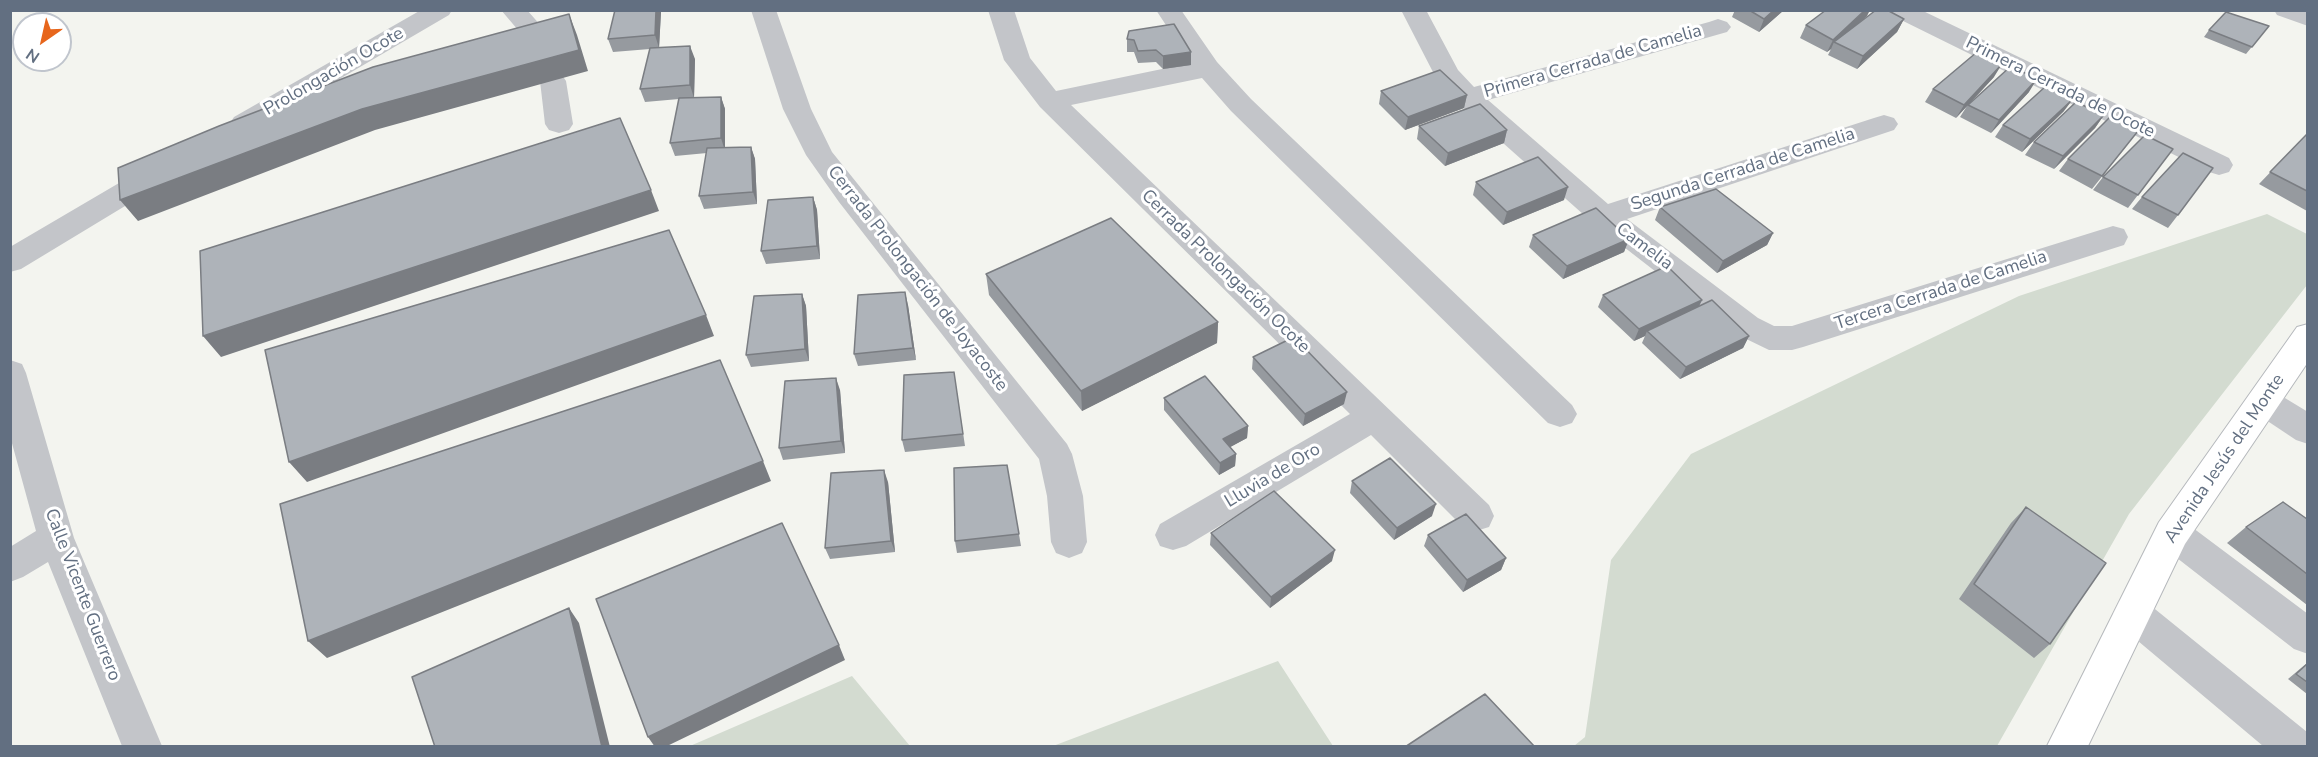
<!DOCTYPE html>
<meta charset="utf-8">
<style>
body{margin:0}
#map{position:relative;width:2318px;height:757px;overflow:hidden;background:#f3f4ef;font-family:"Nunito Sans",sans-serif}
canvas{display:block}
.frame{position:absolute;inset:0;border:12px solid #626f81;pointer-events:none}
.north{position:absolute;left:12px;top:12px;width:60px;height:60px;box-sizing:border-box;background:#fff;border:2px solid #c0c5cd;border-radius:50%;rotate:214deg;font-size:16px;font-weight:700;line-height:24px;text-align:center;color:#626f81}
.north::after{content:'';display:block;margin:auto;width:21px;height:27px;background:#e7661c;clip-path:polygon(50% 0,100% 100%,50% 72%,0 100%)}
</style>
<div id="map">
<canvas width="2318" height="757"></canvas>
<div class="frame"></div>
<div class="north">N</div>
</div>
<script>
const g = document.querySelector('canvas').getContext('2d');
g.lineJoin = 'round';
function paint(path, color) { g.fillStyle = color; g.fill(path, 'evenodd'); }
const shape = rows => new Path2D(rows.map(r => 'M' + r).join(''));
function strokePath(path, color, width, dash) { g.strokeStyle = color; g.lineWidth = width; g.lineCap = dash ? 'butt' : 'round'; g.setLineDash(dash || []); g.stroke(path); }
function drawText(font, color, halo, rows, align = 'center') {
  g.font = font + ' "Nunito Sans",sans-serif'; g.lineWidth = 6; g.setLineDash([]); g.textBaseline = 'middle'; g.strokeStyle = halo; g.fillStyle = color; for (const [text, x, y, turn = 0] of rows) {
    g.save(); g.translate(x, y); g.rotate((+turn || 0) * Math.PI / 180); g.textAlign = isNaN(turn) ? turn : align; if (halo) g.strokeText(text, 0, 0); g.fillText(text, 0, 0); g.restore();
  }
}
paint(shape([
 [2267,214,2307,234,2307,285,2129,514,1997,746,1574,746,1585,737,1611,560,1691,454,2019,296],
 [1278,661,1333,746,1053,746],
 [852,676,910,746,690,746]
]), '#d3dbd0');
const major = shape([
 [2308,324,2308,362,2185,544,2088,746,2047,746,2159,522,2297,327,2308,324]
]);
strokePath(major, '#b5b8bc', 2);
paint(shape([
 [421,10,452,10,449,15,254,129,244,132,234,129,230,123,234,117,421,10],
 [501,10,527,10,557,44,553,50,544,52,535,50,501,10],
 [751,10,776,10,811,109,832,152,1067,444,1072,454,1083,496,1087,542,1082,553,1069,558,1056,553,1051,542,1047,496,1039,459,839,202,806,155,783,109,751,10],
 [988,10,1014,10,1030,58,1056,91,1191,63,1156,10,1181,10,1217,62,1251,99,1572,405,1577,414,1572,423,1560,427,1548,423,1231,111,1202,78,1071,105,1489,505,1494,516,1489,527,1476,531,1463,527,1371,435,1186,546,1173,550,1160,546,1155,535,1160,524,1350,414,1040,107,1004,60,988,10],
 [1401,10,1426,10,1458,70,1474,87,1709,22,1718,19,1727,22,1731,27,1727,32,1488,100,1608,204,1874,118,1884,115,1894,118,1898,124,1894,130,1627,219,1758,318,1774,326,1792,326,2113,226,2124,229,2128,237,2124,245,1803,347,1792,350,1769,350,1736,334,1593,223,1458,103,1434,74,1401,10],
 [1888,10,1921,10,2229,158,2233,165,2229,172,2219,175,2209,172,1891,15,1888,10],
 [2274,10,2308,10,2308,26,2277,15,2274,10],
 [553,73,562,75,566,81,573,124,569,130,559,133,549,130,545,124,540,81,544,75,553,73],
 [158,163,168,166,172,173,168,180,21,269,10,272,10,247,148,166,158,163],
 [10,360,22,364,26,373,74,538,162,746,122,746,48,562,23,577,10,582,10,547,36,531,10,436,10,360],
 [2263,388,2275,392,2308,412,2308,444,2296,440,2251,410,2246,401,2251,392,2263,388],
 [2172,518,2185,522,2308,614,2308,654,2294,649,2159,544,2154,533,2159,522,2172,518],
 [2132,596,2145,601,2307,732,2308,746,2263,746,2119,625,2113,613,2119,601,2132,596]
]), '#c3c5c9');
paint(major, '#fff');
paint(shape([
 [1735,10,1784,10,1759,32,1732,17],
 [661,12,659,48,695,59,694,98,721,97,725,109,725,148,751,147,755,159,757,204,704,209,699,196,707,153,675,156,670,143,679,99,645,102,640,89,650,49,613,52,608,39],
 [1867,16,1859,23,1904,19,1897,32,1857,69,1828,55,1831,49,1827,52,1800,38,1806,25],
 [2269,26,2246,54,2204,37,2209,30],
 [1129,31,1191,65,1163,69,1156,62,1138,63,1134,52,1127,52,1127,39],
 [1994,77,1972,101,2029,92,1991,133,1960,117,1967,106,1956,118,1925,102,1933,89],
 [1381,91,1467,95,1464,108,1405,130,1379,104],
 [2064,111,2022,152,1995,137,2003,125],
 [2104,115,2095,128,2054,169,2025,155,2034,142],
 [1419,126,1507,130,1504,143,1445,166,1417,139],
 [2307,134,2307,211,2259,184],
 [2128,144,2092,189,2059,171,2068,159],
 [2173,149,2128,208,2093,190,2103,177],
 [1476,182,1564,200,1503,225,1473,195],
 [813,197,817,210,820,259,766,264,761,251],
 [2142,197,2178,215,2168,228,2132,209],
 [1660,207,1773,233,1767,245,1717,273,1655,220],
 [1533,235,1629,239,1624,252,1563,279,1529,247],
 [986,274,1218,322,1217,343,1082,411,989,295],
 [802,294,806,306,809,361,751,367,746,355],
 [1603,295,1702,300,1699,306,1749,336,1743,348,1680,379,1642,343,1645,336,1634,341,1598,307],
 [908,305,916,360,858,366,854,354],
 [1253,357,1344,404,1303,426,1252,369],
 [954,372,965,446,905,452,902,440],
 [840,390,845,453,783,460,779,448],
 [1164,398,1248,426,1247,438,1230,447,1236,454,1235,466,1219,475,1164,410],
 [1007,465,1021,546,957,553,955,541],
 [1352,481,1432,516,1394,540,1350,493],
 [888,482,895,552,830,559,825,548],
 [2026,507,2050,644,2034,658,1959,599,2011,523],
 [2307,519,2307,605,2227,543,2246,527],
 [1211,533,1332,561,1270,608,1210,545],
 [1428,535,1506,558,1501,570,1463,592,1424,546],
 [2307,663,2307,694,2288,679]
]), '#969a9f');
paint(shape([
 [656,10,661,10,661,12,659,48,655,35],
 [1774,10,1784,10,1759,32,1764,19],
 [1865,10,1870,10,1867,16,1837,43,1834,42,1831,49,1827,52,1833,40],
 [569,14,577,35,588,71,375,130,138,221,120,200],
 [1904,19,1897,32,1857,69,1863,56],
 [690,46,695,59,694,98,690,85],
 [1191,52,1191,65,1163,69,1163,56],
 [2002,64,1994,77,1956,118,1964,105],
 [2037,79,2029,92,1991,133,1999,120],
 [1467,95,1464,108,1405,130,1408,117],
 [721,97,725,109,725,151,721,138],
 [2073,99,2064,111,2022,152,2030,139],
 [2104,115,2095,128,2054,169,2063,156],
 [1507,130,1504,143,1445,166,1448,153],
 [751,147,755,159,757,204,753,192],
 [1568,187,1564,200,1503,225,1507,212],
 [651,190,659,211,221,357,203,336],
 [813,197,817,210,820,259,817,246],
 [1773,233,1767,245,1717,273,1723,261],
 [1629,239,1624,252,1563,279,1567,266],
 [905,292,908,305,916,360,913,348],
 [802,294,806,306,809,361,805,349],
 [1702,300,1696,312,1647,331,1645,336,1634,341,1639,329],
 [706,315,714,336,307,482,289,462],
 [1218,322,1217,343,1082,411,1081,391],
 [1749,336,1743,348,1680,379,1686,367],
 [836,378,840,390,845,453,841,441],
 [1347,392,1344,404,1303,426,1305,414],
 [1248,426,1247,438,1223,451,1223,439],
 [1236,454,1235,466,1219,475,1220,463],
 [763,461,771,481,327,658,308,641],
 [884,470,888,482,895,552,891,541],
 [1436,504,1432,516,1394,540,1397,528],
 [1335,550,1332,561,1270,608,1271,597],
 [1506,558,1501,570,1463,592,1467,580],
 [569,608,579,623,610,747,602,747],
 [839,645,845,660,665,747,655,747,648,737]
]), '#7a7d82');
const building = shape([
 [615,10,656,10,655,35,608,39,615,10],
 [1749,10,1774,10,1764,19,1749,10],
 [1826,10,1865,10,1833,40,1806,25,1826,10],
 [1876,10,1887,10,1904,19,1863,56,1834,42,1876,10],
 [2226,12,2269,26,2252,47,2209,30,2226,12],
 [569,14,579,50,362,109,120,200,118,168,219,126,373,67,569,14],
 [1174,24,1191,52,1163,56,1156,50,1138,51,1134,40,1127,39,1129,31,1174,24],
 [690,46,690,85,640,89,650,48,690,46],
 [1977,52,2002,64,1964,105,1933,89,1977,52],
 [2011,66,2037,79,1999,120,1968,105,2011,66],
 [1440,70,1467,95,1408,117,1381,91,1440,70],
 [2046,86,2073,99,2030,139,2003,125,2046,86],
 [721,97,721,138,670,143,679,98,721,97],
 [2076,102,2104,115,2063,156,2034,142,2076,102],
 [1480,104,1507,130,1448,153,1419,126,1480,104],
 [2110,117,2138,131,2102,176,2068,159,2110,117],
 [620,118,651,190,203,336,200,251,620,118],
 [2307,134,2307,191,2270,172,2307,134],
 [2145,135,2173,149,2138,195,2103,177,2145,135],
 [751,147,753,192,699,196,707,148,751,147],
 [2183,153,2213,168,2178,215,2142,197,2183,153],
 [1538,157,1568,187,1507,212,1476,182,1538,157],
 [1716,189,1773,233,1723,261,1660,207,1716,189],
 [813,197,817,246,761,251,768,200,813,197],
 [1596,208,1629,239,1567,266,1533,235,1596,208],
 [1111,218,1218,322,1081,391,986,274,1111,218],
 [669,230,706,315,289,462,265,350,669,230],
 [1667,266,1702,300,1639,329,1603,295,1667,266],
 [905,292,913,348,854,354,858,295,905,292],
 [802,294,805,349,746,355,754,296,802,294],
 [1712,300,1749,336,1686,367,1647,331,1712,300],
 [1294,337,1347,392,1305,414,1253,357,1294,337],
 [720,360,763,461,308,641,280,504,720,360],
 [954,372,963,434,902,440,904,375,954,372],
 [1205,376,1248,426,1223,439,1236,454,1220,463,1164,398,1205,376],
 [836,378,841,441,779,448,785,381,836,378],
 [1390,458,1436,504,1397,528,1352,481,1390,458],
 [1007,465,1019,534,955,541,954,468,1007,465],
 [884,470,891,541,825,548,831,473,884,470],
 [1274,491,1335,550,1271,597,1211,533,1274,491],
 [2283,502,2307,519,2307,574,2246,527,2283,502],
 [2026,507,2106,563,2050,644,1974,584,2026,507],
 [1466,514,1506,558,1467,580,1428,535,1466,514],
 [782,523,839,645,648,737,596,599,782,523],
 [569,608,602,747,435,747,412,677,569,608],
 [2307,664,2307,682,2296,674,2307,664],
 [1485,694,1535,747,1405,747,1485,694]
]);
paint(building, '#aeb3b9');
strokePath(building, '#7a7d82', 1.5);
drawText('18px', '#626f81', '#fff', [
 ["Primera Cerrada de Camelia",1593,62,-16],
 ["Prolongación Ocote",334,72,-30],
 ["Primera Cerrada de Ocote",2060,88,26],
 ["Segunda Cerrada de Camelia",1743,170,-18],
 ["Camelia",1644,247,37],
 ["Cerrada Prolongación Ocote",1225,272,44],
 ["Cerrada Prolongación de Joyacoste",917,279,52],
 ["Tercera Cerrada de Camelia",1941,291,-18],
 ["Avenida Jesús del Monte",2225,459,-56],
 ["Lluvia de Oro",1273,476,-31],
 ["Calle Vicente Guerrero",82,595,69]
]);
</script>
